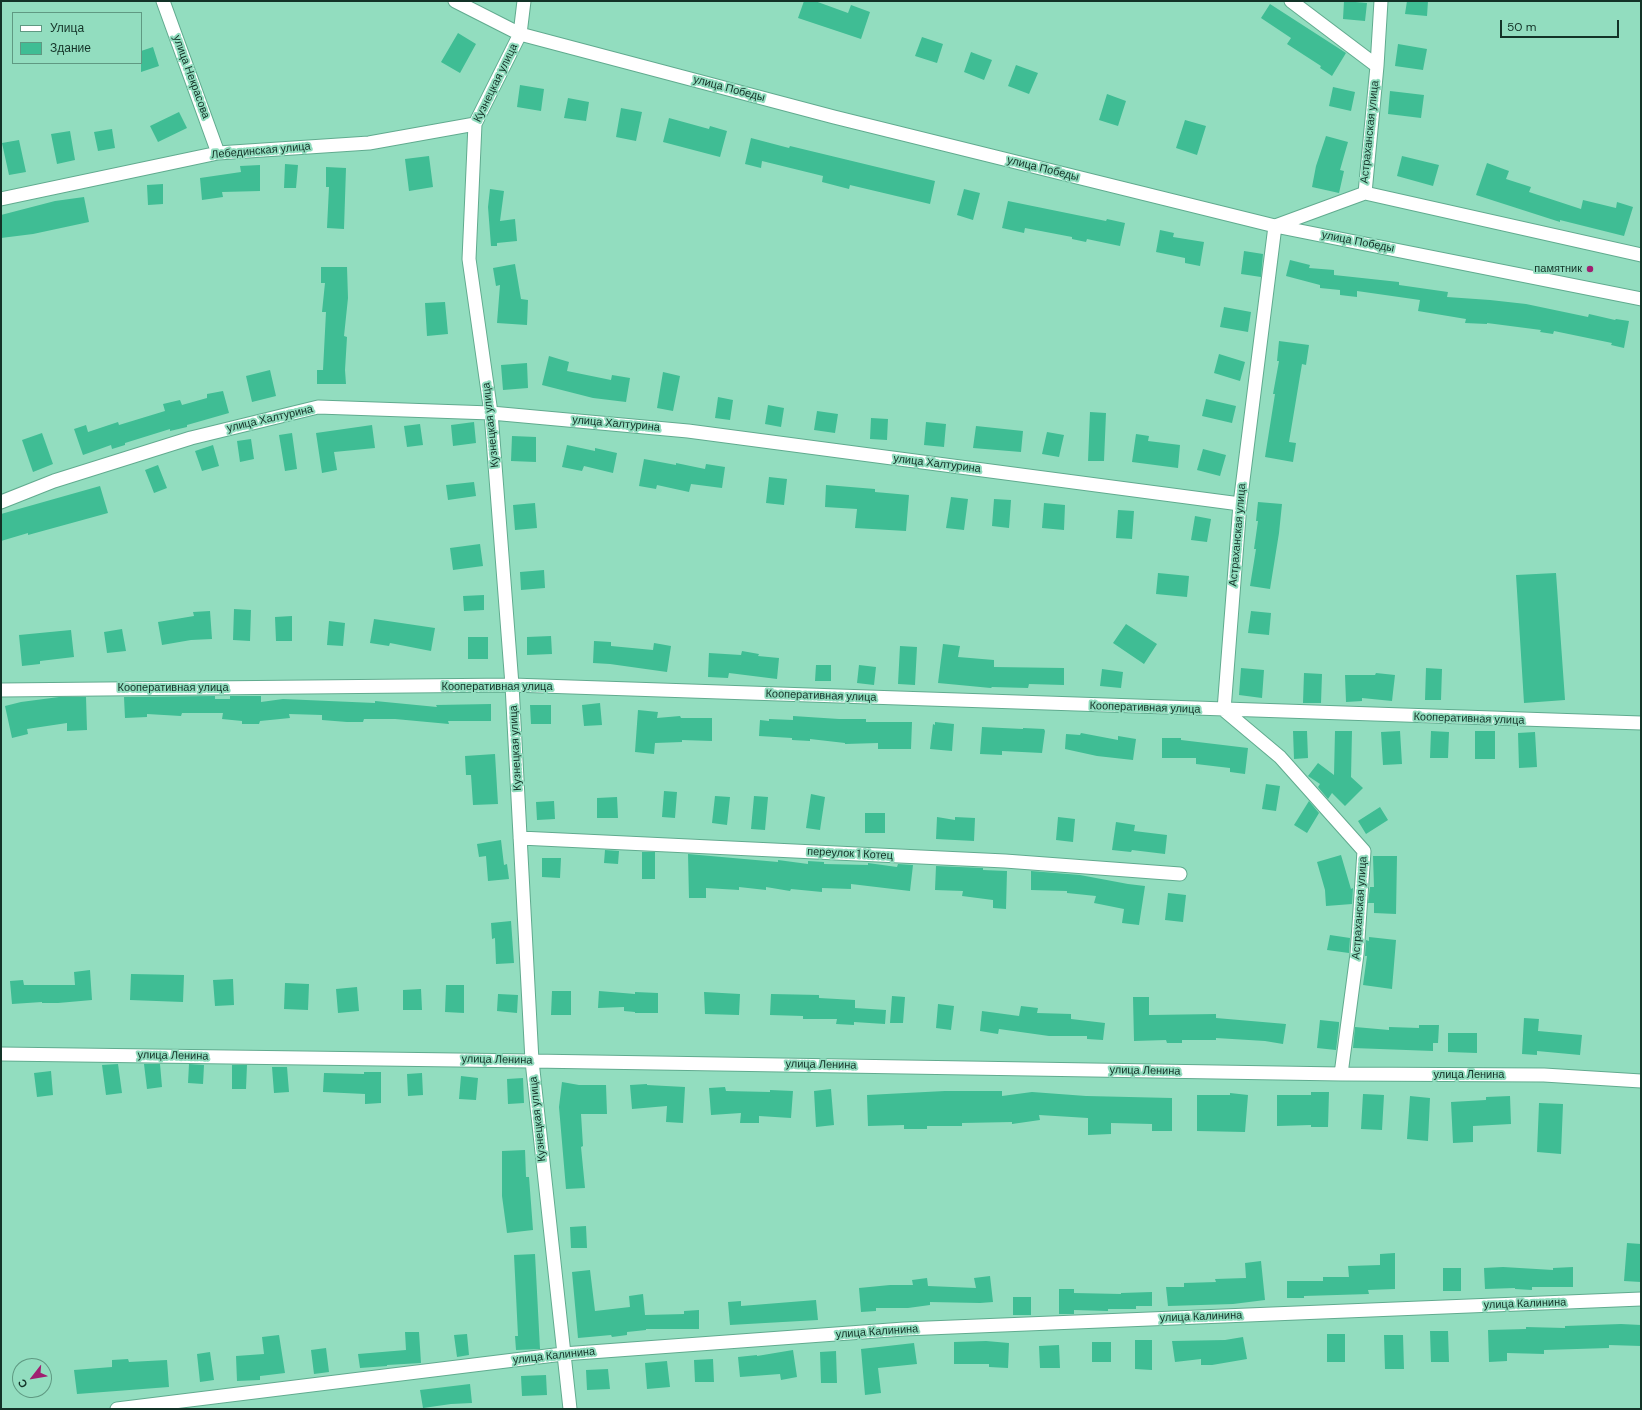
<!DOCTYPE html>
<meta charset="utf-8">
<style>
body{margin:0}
#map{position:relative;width:1642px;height:1410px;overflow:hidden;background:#92ddbf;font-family:"DM Sans",sans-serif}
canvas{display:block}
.frame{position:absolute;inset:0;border:2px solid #133227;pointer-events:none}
.legend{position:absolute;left:12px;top:12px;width:130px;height:52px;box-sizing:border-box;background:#92ddbf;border:1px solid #5f9982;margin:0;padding:5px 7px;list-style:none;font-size:12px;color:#133227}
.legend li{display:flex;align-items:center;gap:8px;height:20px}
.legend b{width:20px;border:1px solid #5f9982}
.north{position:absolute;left:12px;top:1358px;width:40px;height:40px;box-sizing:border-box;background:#92ddbf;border:1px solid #5f9982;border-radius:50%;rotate:239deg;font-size:11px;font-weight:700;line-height:16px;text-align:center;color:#133227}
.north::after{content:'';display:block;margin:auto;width:14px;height:18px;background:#a01f71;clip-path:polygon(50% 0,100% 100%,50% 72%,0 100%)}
.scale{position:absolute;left:1500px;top:20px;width:119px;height:18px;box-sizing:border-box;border:2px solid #133227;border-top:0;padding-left:5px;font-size:12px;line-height:14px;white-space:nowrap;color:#133227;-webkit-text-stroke:3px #92ddbf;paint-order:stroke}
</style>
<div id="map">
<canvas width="1642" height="1410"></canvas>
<div class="frame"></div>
<ul class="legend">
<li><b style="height:5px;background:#fff"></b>Улица</li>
<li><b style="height:11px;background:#3fbd94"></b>Здание</li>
</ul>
<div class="north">С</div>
<div class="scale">50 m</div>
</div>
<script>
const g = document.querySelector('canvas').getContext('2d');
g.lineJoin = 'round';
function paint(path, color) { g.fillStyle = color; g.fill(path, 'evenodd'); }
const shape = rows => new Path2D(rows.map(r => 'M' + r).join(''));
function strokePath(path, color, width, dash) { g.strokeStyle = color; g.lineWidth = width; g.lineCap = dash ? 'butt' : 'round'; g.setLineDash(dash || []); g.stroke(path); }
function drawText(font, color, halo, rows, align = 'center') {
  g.font = font + ' "DM Sans",sans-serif'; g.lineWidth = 4; g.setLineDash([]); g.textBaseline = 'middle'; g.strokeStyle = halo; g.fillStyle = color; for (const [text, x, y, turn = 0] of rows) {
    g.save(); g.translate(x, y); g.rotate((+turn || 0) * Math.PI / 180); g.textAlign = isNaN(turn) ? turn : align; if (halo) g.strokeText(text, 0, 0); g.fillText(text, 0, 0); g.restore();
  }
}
paint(shape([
 [804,1,815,1,848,13,851,5,870,12,861,39,798,18],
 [1344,1,1367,3,1365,21,1343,19],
 [1407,1,1428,1,1427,16,1405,14],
 [1270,4,1346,53,1332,76,1320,68,1321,66,1287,44,1291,38,1261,18],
 [458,33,476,44,460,73,441,62],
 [922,37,943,44,937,63,915,56],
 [1398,44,1427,49,1423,70,1395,66],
 [153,47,159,66,141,72,141,51],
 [971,52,992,60,984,80,964,72],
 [1016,65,1038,73,1029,94,1008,86],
 [520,85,544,89,541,111,517,107],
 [1333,87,1355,92,1351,111,1329,106],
 [1390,91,1424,95,1421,118,1388,114],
 [1107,94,1126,101,1118,126,1099,120],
 [568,98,589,102,586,121,564,118],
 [621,108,642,112,636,141,616,137],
 [179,112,187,128,158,142,150,126],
 [669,118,709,129,710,126,727,131,720,157,663,142],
 [1185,120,1206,126,1197,155,1176,148],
 [112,129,115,148,98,151,94,132],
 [70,131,75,160,57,164,51,134],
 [1326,136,1348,142,1340,170,1344,171,1339,193,1312,187,1316,166],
 [751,138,789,148,790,146,935,181,930,204,850,185,849,189,822,182,823,176,762,161,761,168,745,164],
 [19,140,26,172,9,175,2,143],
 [429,156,433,187,409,191,405,159],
 [1402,156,1439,165,1433,186,1397,176],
 [1487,163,1509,171,1506,179,1531,187,1529,192,1581,209,1583,200,1616,208,1617,202,1633,207,1624,236,1560,220,1560,222,1476,195],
 [285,164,298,165,296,188,284,188],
 [260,165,260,191,222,192,223,197,202,200,200,178,241,172,240,166],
 [326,167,346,168,344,229,327,228,329,187,326,187],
 [163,184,163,204,148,205,147,185],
 [490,189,504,191,500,221,515,219,517,241,497,243,497,246,491,246,488,207],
 [964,189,980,193,973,220,957,215],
 [84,197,89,222,33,234,1,238,1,215,55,201],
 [1008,201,1106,221,1107,219,1125,223,1120,246,1087,239,1086,242,1072,239,1072,237,1025,228,1024,233,1002,228],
 [1160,230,1174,233,1173,237,1204,242,1200,266,1185,263,1185,258,1156,252],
 [1244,251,1263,254,1261,277,1241,274],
 [1290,260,1310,265,1309,268,1334,270,1334,275,1399,282,1399,285,1448,292,1447,297,1490,300,1526,304,1588,317,1589,314,1615,320,1616,319,1629,321,1624,348,1611,345,1612,343,1554,331,1553,334,1540,332,1541,330,1487,323,1487,324,1465,323,1466,319,1418,311,1420,300,1357,291,1357,297,1340,295,1340,290,1320,288,1320,285,1286,276],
 [515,264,521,299,528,300,527,325,497,323,500,285,496,286,493,268],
 [321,267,347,267,348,298,344,336,347,337,345,370,346,384,317,384,317,370,323,370,326,312,322,312,325,283,321,283],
 [445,302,448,334,427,336,425,303],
 [1224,307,1251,312,1248,332,1220,327],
 [1279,341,1309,345,1306,365,1302,364,1289,442,1296,443,1293,462,1265,457,1275,394,1273,394,1279,361,1277,361],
 [1219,354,1245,362,1240,381,1214,373],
 [549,356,569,362,567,371,611,380,612,375,630,378,626,402,593,398,542,385],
 [527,363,528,388,503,390,501,365],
 [270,370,276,396,252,402,246,376],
 [663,372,680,376,673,411,657,408],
 [223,391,229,413,187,425,187,427,170,431,170,429,125,443,125,445,112,449,111,445,83,455,74,429,86,425,88,432,118,422,119,425,165,411,163,404,180,400,182,405,207,398,207,394],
 [718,397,733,400,730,420,715,418],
 [1206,399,1236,406,1232,423,1202,416],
 [768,405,784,408,781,427,765,424],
 [817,411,838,414,835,433,814,430],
 [1090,412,1106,413,1104,461,1088,461],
 [871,418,888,419,887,440,870,439],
 [474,422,476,443,453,446,451,425],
 [926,422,946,424,944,447,924,445],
 [420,424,423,445,407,447,404,426],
 [372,425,375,448,334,452,337,470,322,473,316,433],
 [976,426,1023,431,1021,452,973,448],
 [1047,432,1064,435,1059,457,1042,454],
 [42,433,53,464,33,472,22,440],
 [292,433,297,469,285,471,279,435],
 [1136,434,1149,436,1148,441,1180,445,1178,468,1132,462],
 [512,436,536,437,536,462,511,461],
 [251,439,254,459,240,462,237,441],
 [213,445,219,466,202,471,195,451],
 [567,445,595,451,595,448,617,453,613,473,584,466,582,471,562,467],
 [1203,449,1226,455,1220,476,1197,470],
 [644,459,676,465,676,463,705,469,706,464,725,467,722,488,691,484,689,492,657,485,656,489,639,486],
 [158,465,167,488,154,493,145,470],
 [769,477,787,479,784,505,766,503],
 [474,482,476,496,448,500,446,485],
 [826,485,875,489,875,492,909,495,906,531,855,528,857,509,825,507],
 [100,486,108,513,28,535,28,533,1,541,1,514],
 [951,497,968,499,964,530,946,528],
 [994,499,1011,500,1009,528,992,526],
 [1258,502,1282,504,1279,533,1270,589,1250,586,1256,549,1254,549,1258,521,1256,521],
 [535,503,537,528,515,530,513,505],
 [1044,503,1065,505,1064,530,1042,528],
 [1118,510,1134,511,1132,539,1116,538],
 [1195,516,1211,519,1207,542,1191,540],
 [480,544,483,566,453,570,450,548],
 [544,570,545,588,521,590,520,572],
 [1158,573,1189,576,1187,597,1156,594],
 [1556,573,1565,700,1524,703,1516,575],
 [484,595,484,610,464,611,463,596],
 [234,609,251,610,250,641,233,640],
 [210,611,212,639,191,640,162,645,158,622,194,616,193,612],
 [1251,611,1271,613,1269,635,1248,633],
 [292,616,292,641,276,641,275,617],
 [374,619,435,628,431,651,390,643,389,646,370,643],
 [329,621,345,623,343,646,327,645],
 [1126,624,1157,644,1144,664,1113,643],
 [122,629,126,651,107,653,104,632],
 [71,630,74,657,40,661,40,664,22,666,19,635],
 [551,636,552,654,527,655,527,637],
 [468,637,488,637,488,659,468,659],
 [594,641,611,642,611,646,653,650,654,643,671,646,667,672,610,664,593,663],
 [943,644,960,646,958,657,994,660,994,667,1064,668,1064,685,1029,684,1028,688,992,687,991,688,938,683],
 [900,646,917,647,915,685,898,684],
 [742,651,759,654,758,656,779,658,777,679,729,673,728,678,708,677,709,653,741,655],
 [816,665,831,665,831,681,815,681],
 [859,665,876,667,874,685,857,683],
 [1241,668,1264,670,1262,698,1239,695],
 [1426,668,1442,669,1441,700,1425,700],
 [1102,669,1123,672,1121,688,1100,686],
 [1304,673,1322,674,1321,703,1303,703],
 [1376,673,1395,675,1392,701,1362,698,1362,701,1346,702,1345,675,1375,675],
 [215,696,215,699,230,699,230,696,261,696,261,702,283,699,375,703,375,701,437,707,436,705,491,704,491,721,448,721,449,724,395,719,364,719,363,722,347,722,322,720,322,715,289,714,290,718,260,721,259,724,242,724,242,721,222,719,223,713,182,713,181,716,147,714,147,717,125,718,124,697],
 [59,697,86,697,87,730,67,731,67,723,27,729,28,734,12,738,5,706,21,702],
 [600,703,602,725,584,726,582,705],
 [530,705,551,705,551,724,531,724],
 [638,710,658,712,657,718,680,716,681,718,712,718,712,741,682,740,682,742,655,743,654,754,635,752],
 [793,716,839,719,866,719,866,722,912,722,911,749,878,749,878,743,845,744,845,743,810,739,810,741,792,740,792,738,759,736,760,720,769,721,769,719,793,720],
 [935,722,954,724,952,751,930,749,933,724,935,725],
 [982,727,1023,729,1023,728,1044,729,1045,731,1042,753,1002,751,1002,755,980,754],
 [1293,731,1307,731,1308,758,1294,759],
 [1335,731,1352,731,1351,777,1363,788,1345,806,1332,793,1328,799,1318,787,1320,784,1308,776,1318,763,1334,775],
 [1400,731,1402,764,1383,765,1381,732],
 [1431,731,1449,732,1448,758,1430,758],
 [1475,731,1495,731,1495,759,1475,759],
 [1535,732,1537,767,1519,768,1518,733],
 [1081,733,1118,740,1118,736,1136,739,1133,760,1097,756,1065,749,1066,734,1080,735],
 [1162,738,1181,738,1181,740,1248,748,1245,774,1230,772,1230,768,1196,764,1196,758,1162,758],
 [495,754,498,804,473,805,471,775,466,775,465,756],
 [1266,784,1280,786,1276,811,1262,809],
 [664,791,677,792,675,818,662,817],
 [811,794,825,797,820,830,806,828],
 [715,796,730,797,727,825,712,823],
 [754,796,768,797,765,830,751,829],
 [617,797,618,818,597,818,597,798],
 [554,801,555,819,537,820,536,802],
 [1309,801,1319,813,1307,833,1294,825],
 [1380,807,1388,820,1366,834,1358,821],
 [865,813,885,813,885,833,865,833],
 [937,817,955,820,955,817,975,818,974,841,936,839],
 [1058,817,1075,819,1073,842,1056,840],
 [1116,822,1135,825,1134,831,1167,835,1165,854,1132,850,1131,852,1112,850],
 [501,840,504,865,507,864,509,879,488,881,486,856,479,857,477,844],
 [605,850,619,851,618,864,604,863],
 [642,852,655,852,655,879,642,879],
 [688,854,778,862,778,860,808,864,808,861,824,862,824,864,868,865,868,863,897,867,898,864,913,865,910,891,851,884,851,889,822,888,822,892,791,889,790,891,766,887,766,890,739,887,739,890,706,888,706,898,689,898],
 [1341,855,1351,889,1353,888,1352,904,1326,906,1325,890,1317,862],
 [1373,856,1397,856,1396,914,1374,913,1374,903,1368,903,1370,887,1374,887],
 [542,858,561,858,560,878,542,877],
 [936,866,983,868,983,870,1007,871,1006,909,993,908,993,900,962,896,963,891,935,890],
 [1031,871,1080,875,1128,884,1145,886,1139,925,1122,923,1124,909,1094,903,1096,896,1067,893,1067,891,1031,890],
 [1168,893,1186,895,1183,922,1165,920],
 [511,921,514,963,496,964,495,938,492,939,491,923],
 [1330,935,1350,938,1349,953,1327,950],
 [1369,937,1396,940,1392,989,1363,985,1367,956,1365,956,1366,940,1369,941],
 [90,970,92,1000,58,1003,42,1003,42,1002,12,1004,10,981,23,980,24,985,75,985,74,972],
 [131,974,184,975,183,1002,130,1000],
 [233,979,234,1005,215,1006,213,980],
 [285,983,309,984,308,1010,284,1009],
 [446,985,464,985,464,1013,445,1012],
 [357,987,359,1011,338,1013,336,989],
 [421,989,422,1010,403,1010,403,990],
 [552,991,571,991,571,1015,551,1015],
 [599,991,635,994,635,992,658,993,658,1013,635,1013,635,1012,624,1011,624,1007,598,1008],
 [704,992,740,994,739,1015,705,1014],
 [498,994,518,995,517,1013,497,1011],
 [771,994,819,995,819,998,855,1000,855,1008,886,1010,885,1024,854,1022,854,1025,836,1024,837,1019,803,1019,803,1016,770,1015],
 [892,996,905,997,903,1023,890,1023],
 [1133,997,1149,997,1149,1015,1216,1014,1216,1018,1286,1024,1283,1044,1265,1041,1216,1038,1216,1040,1182,1040,1182,1043,1167,1043,1166,1040,1134,1041],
 [938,1004,954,1006,951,1030,936,1028],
 [1021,1006,1038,1008,1037,1013,1071,1014,1071,1019,1105,1023,1103,1040,1087,1039,1087,1036,1049,1036,999,1029,998,1034,980,1031,982,1011,1019,1016],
 [1524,1018,1539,1019,1538,1031,1582,1035,1580,1055,1537,1051,1537,1055,1522,1054],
 [1320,1020,1339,1022,1339,1025,1336,1050,1317,1048],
 [1419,1025,1439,1025,1438,1043,1433,1043,1433,1051,1353,1048,1355,1027,1389,1030,1389,1027,1419,1028],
 [1448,1033,1477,1033,1477,1053,1448,1052],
 [118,1064,122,1093,106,1095,102,1065],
 [144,1064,160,1064,162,1087,147,1089],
 [189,1064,204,1065,203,1084,188,1083],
 [232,1065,247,1065,246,1089,232,1089],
 [272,1067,287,1067,289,1092,274,1093],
 [51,1071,53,1095,37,1097,34,1073],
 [364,1072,381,1072,381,1103,365,1104,365,1094,323,1092,324,1073,364,1074],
 [422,1073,423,1095,408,1096,407,1074],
 [461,1076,478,1078,476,1100,459,1099],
 [523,1078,524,1103,508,1104,507,1079],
 [562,1082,579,1085,606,1085,607,1114,581,1114,583,1146,581,1147,585,1188,566,1189,559,1107],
 [647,1084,647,1085,685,1087,683,1123,666,1122,667,1106,632,1109,630,1085],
 [725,1087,726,1091,770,1092,770,1090,793,1091,791,1118,759,1116,759,1123,740,1123,741,1113,711,1115,709,1088],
 [831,1089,834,1125,816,1127,814,1091],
 [945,1091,1002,1091,1002,1096,1032,1092,1086,1096,1172,1098,1172,1131,1152,1131,1152,1124,1111,1123,1111,1134,1088,1135,1088,1118,1039,1115,1040,1120,1012,1124,1012,1122,962,1123,962,1126,927,1126,927,1129,904,1129,904,1125,868,1126,867,1095],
 [1311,1092,1329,1092,1328,1127,1311,1127,1311,1125,1277,1126,1277,1095,1311,1095],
 [1230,1093,1248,1095,1245,1132,1197,1131,1197,1095,1230,1095],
 [1363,1094,1384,1095,1382,1130,1361,1129],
 [1410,1096,1430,1098,1428,1141,1407,1139],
 [1510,1096,1511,1124,1473,1126,1473,1142,1453,1143,1451,1102,1486,1100,1486,1097],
 [1539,1103,1563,1104,1561,1154,1537,1152],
 [525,1150,526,1177,529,1177,533,1230,507,1233,502,1196,502,1151],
 [586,1226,587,1248,571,1248,570,1227],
 [1627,1243,1641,1244,1641,1282,1624,1281],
 [1395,1253,1395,1289,1368,1290,1369,1294,1304,1296,1304,1298,1287,1298,1287,1281,1323,1281,1323,1277,1349,1277,1348,1266,1380,1265,1380,1254],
 [535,1254,540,1349,516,1350,515,1336,518,1336,514,1255],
 [1261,1261,1265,1300,1233,1304,1168,1306,1166,1287,1184,1287,1184,1283,1216,1282,1215,1279,1246,1278,1245,1263],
 [1503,1267,1553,1270,1553,1268,1573,1267,1573,1287,1532,1287,1532,1290,1515,1289,1515,1288,1485,1289,1484,1268],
 [1443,1268,1461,1268,1461,1291,1443,1291],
 [590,1270,595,1311,630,1307,629,1296,643,1294,645,1315,684,1314,684,1311,699,1310,699,1329,646,1329,646,1330,627,1332,627,1335,612,1337,611,1335,578,1338,572,1272],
 [990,1276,993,1302,980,1303,930,1302,930,1305,908,1308,876,1308,876,1311,861,1312,859,1288,890,1285,913,1285,912,1280,927,1278,928,1286,976,1288,974,1278],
 [1059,1289,1074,1289,1074,1293,1121,1294,1121,1293,1152,1292,1152,1306,1136,1306,1136,1309,1108,1309,1108,1311,1074,1310,1074,1314,1059,1314],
 [1013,1297,1031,1297,1031,1315,1013,1315],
 [816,1300,818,1320,730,1325,728,1302,741,1301,741,1306],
 [1621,1324,1641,1325,1641,1346,1609,1345,1609,1348,1544,1350,1544,1354,1507,1353,1507,1361,1489,1362,1488,1330,1526,1329,1526,1327,1565,1328,1565,1326],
 [1430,1331,1448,1331,1449,1362,1431,1362],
 [405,1332,419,1332,421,1363,387,1365,387,1366,360,1368,358,1354,406,1350],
 [467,1334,469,1355,457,1357,454,1335],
 [1327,1334,1345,1334,1345,1362,1327,1362],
 [279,1335,285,1373,260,1376,260,1380,237,1381,236,1356,264,1354,262,1337],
 [1384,1335,1403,1335,1404,1369,1385,1369],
 [1243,1337,1247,1359,1212,1365,1201,1365,1201,1359,1175,1362,1172,1341,1225,1340],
 [1135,1340,1152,1340,1152,1370,1135,1369],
 [986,1341,1009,1343,1008,1368,989,1367,989,1364,954,1364,954,1342],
 [1092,1342,1111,1342,1111,1362,1092,1362],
 [914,1343,917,1364,878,1368,881,1393,865,1395,861,1349],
 [1059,1345,1060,1368,1040,1368,1039,1346],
 [326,1348,329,1372,314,1374,311,1350],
 [793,1350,797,1377,781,1380,780,1374,740,1377,738,1357,757,1355,757,1356],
 [836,1351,837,1383,821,1383,820,1352],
 [210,1352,214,1380,200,1382,197,1354],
 [128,1359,129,1362,167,1360,169,1387,77,1394,74,1370,112,1367,112,1360],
 [713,1359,714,1382,695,1382,694,1360],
 [667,1361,670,1387,647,1389,645,1363],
 [608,1369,610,1389,587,1390,586,1370],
 [546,1375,547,1395,522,1396,521,1376],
 [470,1384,472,1403,451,1404,423,1408,420,1390]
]), '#3fbd94');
const minor = shape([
 [163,1,218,153],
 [455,1,520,34,834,117,1275,226,1641,299],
 [524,1,520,34,475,124,469,259,491,413,512,685,532,1061,570,1409],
 [1291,1,1377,66],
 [1365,193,1641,255],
 [1,199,218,153,369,143,475,124],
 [1,502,54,481,191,438,318,407,491,413,688,431,1240,504],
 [1,690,512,685,1641,723],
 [520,838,1005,861,1180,874],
 [1,1054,532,1061,1341,1074,1544,1075,1641,1081],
 [1341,1074,1357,954,1364,851,1280,757,1224,710,1240,504,1275,226,1365,193,1377,66,1381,1],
 [117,1409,563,1354,904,1329,1641,1299]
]);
strokePath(minor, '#61ab8f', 15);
strokePath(minor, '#fff', 13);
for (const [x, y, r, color] of [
 [1590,269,4,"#a01f71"]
]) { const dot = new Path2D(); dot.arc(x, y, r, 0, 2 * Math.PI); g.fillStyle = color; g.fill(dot); strokePath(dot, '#92ddbf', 1.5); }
drawText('11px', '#133227', '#92ddbf', [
 ["улица Некрасова",191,77,70],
 ["Кузнецкая улица",496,83,-64],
 ["улица Победы",729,89,15],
 ["Астраханская улица",1370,132,-84],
 ["Лебединская улица",261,151,-5],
 ["улица Победы",1043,169,14],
 ["улица Победы",1358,242,11],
 ["улица Халтурина",270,419,-13],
 ["улица Халтурина",616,424,5],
 ["Кузнецкая улица",491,425,-96],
 ["улица Халтурина",937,464,7],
 ["Астраханская улица",1238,535,-85],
 ["Кооперативная улица",497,687],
 ["Кооперативная улица",173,688],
 ["Кооперативная улица",821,696,2],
 ["Кооперативная улица",1145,708,2],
 ["Кооперативная улица",1469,719,2],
 ["Кузнецкая улица",516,748,-93],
 ["переулок 1 Котец",850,854,3],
 ["Астраханская улица",1360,908,-86],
 ["улица Ленина",173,1056,1],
 ["улица Ленина",497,1060,1],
 ["улица Ленина",821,1065,1],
 ["улица Ленина",1145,1071,1],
 ["улица Ленина",1469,1075],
 ["Кузнецкая улица",538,1119,-96],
 ["улица Калинина",1525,1304,-2],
 ["улица Калинина",1201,1317,-2],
 ["улица Калинина",877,1332,-4],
 ["улица Калинина",554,1356,-6]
]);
drawText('11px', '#133227', '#92ddbf', [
 ["памятник",1582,269]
], 'right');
</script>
